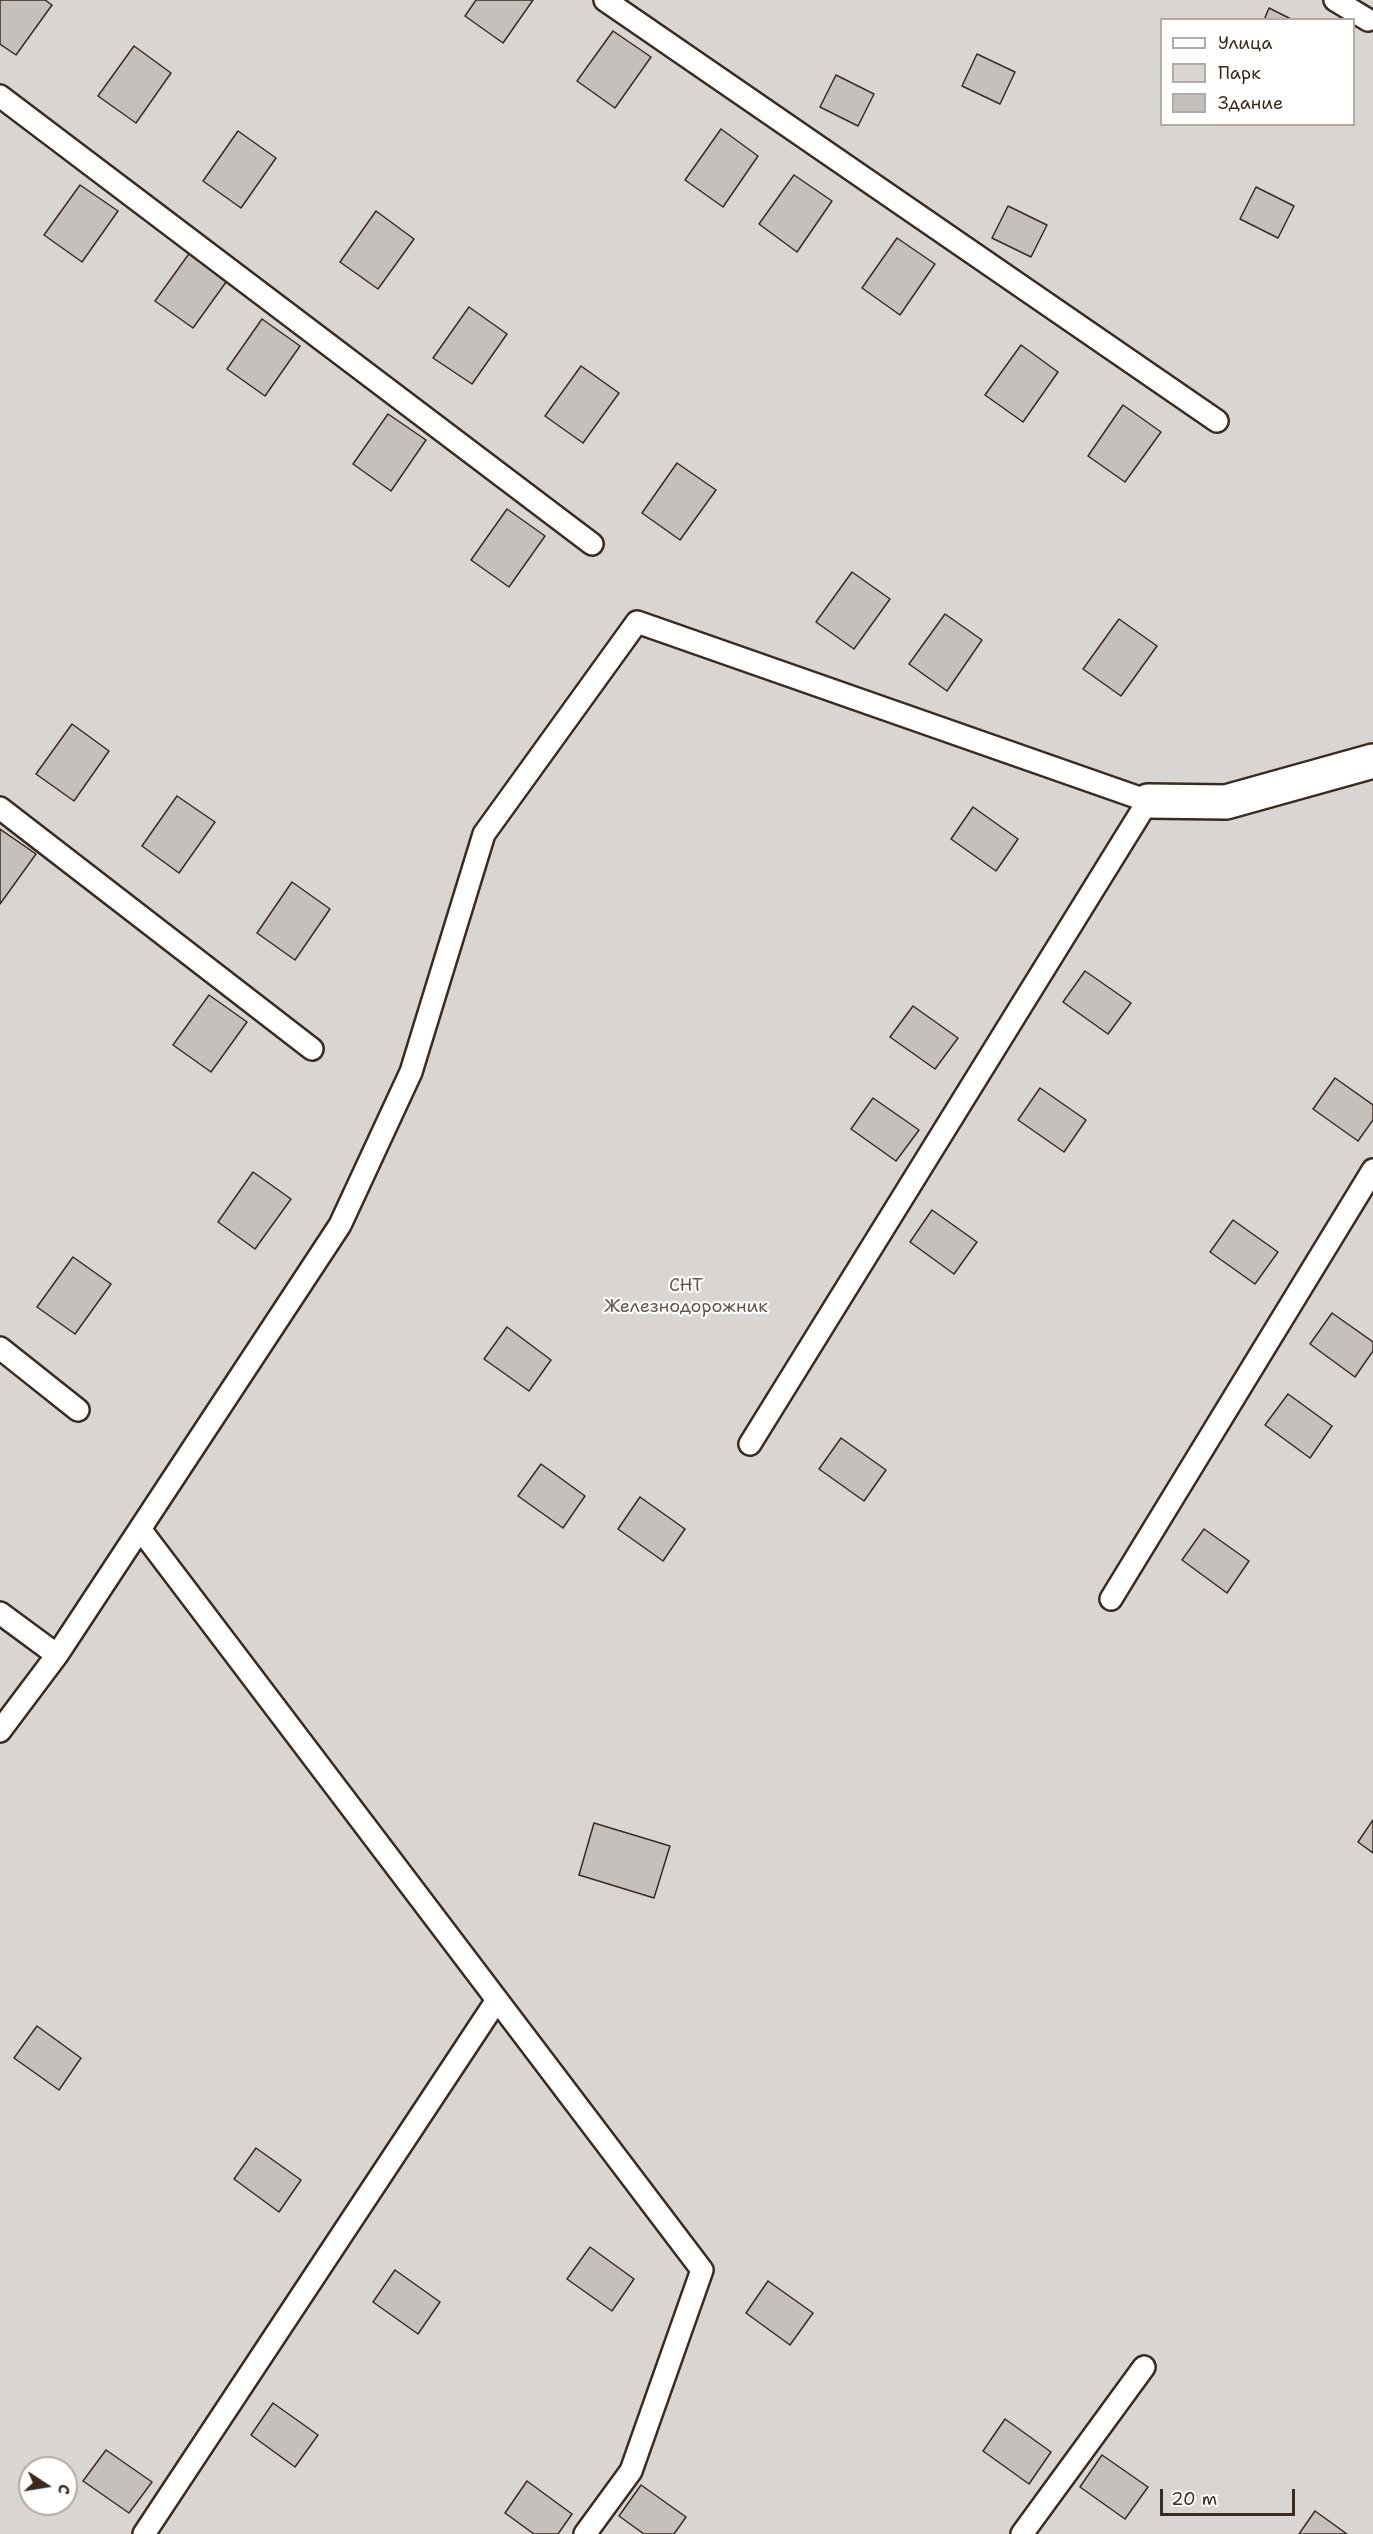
<!DOCTYPE html>
<meta charset="utf-8">
<style>
body{margin:0}
#map{position:relative;width:1373px;height:2534px;overflow:hidden;background:#f3f2f2;font-family:"Shantell Sans",sans-serif}
canvas{display:block}
.legend{position:absolute;left:1160px;top:18px;width:195px;height:108px;box-sizing:border-box;background:#fff;border:2px solid #b1aaa5;margin:0;padding:8px 10px;list-style:none;font-size:18px;color:#3b2a1e}
.legend li{display:flex;align-items:center;gap:12px;height:30px}
.legend b{width:30px;border:2px solid #b1aaa5}
.north{position:absolute;left:18px;top:2456px;width:60px;height:60px;box-sizing:border-box;background:#fff;border:2px solid #b1aaa5;border-radius:50%;rotate:102deg;font-size:16px;font-weight:700;line-height:24px;text-align:center;color:#3b2a1e}
.north::after{content:'';display:block;margin:auto;width:21px;height:27px;background:#3b2a1e;clip-path:polygon(50% 0,100% 100%,50% 72%,0 100%)}
.scale{position:absolute;left:1160px;top:2489px;width:135px;height:27px;box-sizing:border-box;border:3px solid #3b2a1e;border-top:0;padding-left:8px;font-size:18px;line-height:21px;white-space:nowrap;color:#3b2a1e;-webkit-text-stroke:4px #fff;paint-order:stroke}
</style>
<div id="map">
<canvas width="1373" height="2534"></canvas>
<ul class="legend">
<li><b style="height:8px;background:#fff"></b>Улица</li>
<li><b style="height:16px;background:#d8d5d2"></b>Парк</li>
<li><b style="height:16px;background:#c6c0bd"></b>Здание</li>
</ul>
<div class="north">С</div>
<div class="scale">20 m</div>
</div>
<script>
const g = document.querySelector('canvas').getContext('2d');
g.lineJoin = 'round';
function paint(path, color) { g.fillStyle = color; g.fill(path, 'evenodd'); }
const shape = rows => new Path2D(rows.map(r => 'M' + r).join(''));
function strokePath(path, color, width, dash) { g.strokeStyle = color; g.lineWidth = width; g.lineCap = dash ? 'butt' : 'round'; g.setLineDash(dash || []); g.stroke(path); }
function drawText(font, color, halo, rows, align = 'center') {
  g.font = font + ' "Shantell Sans",sans-serif'; g.lineWidth = 4.5; g.setLineDash([]); g.textBaseline = 'middle'; g.strokeStyle = halo; g.fillStyle = color; for (const [text, x, y, turn = 0] of rows) {
    g.save(); g.translate(x, y); g.rotate((+turn || 0) * Math.PI / 180); g.textAlign = isNaN(turn) ? turn : align; if (halo) g.strokeText(text, 0, 0); g.fillText(text, 0, 0); g.restore();
  }
}
paint(shape([
 [0,0,1373,0,1373,2534,0,2534],
 [1162,20,1354,20,1354,124,1162,124],
 [30,2468,66,2468,66,2504,30,2504]
]), '#d8d5d2');
const building = shape([
 [0,0,45,0,52,5,16,55,0,44,0,0],
 [476,0,533,0,503,43,465,16,476,0],
 [1269,8,1293,20,1264,20,1269,8],
 [613,31,651,57,615,108,577,81,613,31],
 [134,46,171,73,136,123,98,96,134,46],
 [977,54,1015,72,1000,104,962,86,977,54],
 [836,75,874,94,858,126,820,107,836,75],
 [721,129,758,156,723,207,685,180,721,129],
 [238,131,276,158,241,208,203,181,238,131],
 [794,175,832,201,797,252,759,224,794,175],
 [80,185,118,211,82,262,44,235,80,185],
 [1256,187,1294,206,1278,238,1240,219,1256,187],
 [1008,206,1047,225,1031,257,992,238,1008,206],
 [376,211,414,239,378,289,340,262,376,211],
 [897,238,935,264,900,315,862,288,897,238],
 [191,251,229,278,193,328,155,301,191,251],
 [469,307,507,334,472,384,433,358,469,307],
 [262,319,300,346,265,396,227,369,262,319],
 [1021,345,1058,372,1023,422,985,395,1021,345],
 [581,366,619,393,583,443,545,416,581,366],
 [1123,405,1161,432,1125,482,1088,456,1123,405],
 [388,414,426,440,391,491,353,464,388,414],
 [677,463,716,490,680,540,642,513,677,463],
 [507,509,545,536,509,587,471,560,507,509],
 [852,572,890,599,854,649,816,622,852,572],
 [945,614,982,640,947,691,909,664,945,614],
 [1119,619,1157,646,1121,696,1083,669,1119,619],
 [72,724,109,751,74,801,36,774,72,724],
 [177,796,215,822,179,873,142,846,177,796],
 [973,807,1018,839,996,871,951,839,973,807],
 [0,829,36,854,0,904,0,829],
 [292,882,330,909,295,960,257,933,292,882],
 [1085,971,1131,1003,1108,1034,1063,1002,1085,971],
 [209,995,247,1022,211,1072,173,1045,209,995],
 [913,1006,958,1038,935,1069,890,1037,913,1006],
 [1335,1078,1373,1105,1373,1120,1358,1141,1313,1109,1335,1078],
 [1040,1088,1086,1120,1064,1152,1018,1120,1040,1088],
 [873,1098,919,1130,896,1161,851,1129,873,1098],
 [253,1172,291,1199,255,1249,218,1222,253,1172],
 [932,1210,977,1242,954,1274,910,1242,932,1210],
 [1233,1220,1278,1252,1255,1284,1210,1252,1233,1220],
 [73,1257,111,1284,75,1334,37,1307,73,1257],
 [1332,1313,1373,1342,1373,1351,1355,1377,1310,1344,1332,1313],
 [507,1327,551,1360,529,1391,484,1359,507,1327],
 [1288,1394,1332,1426,1310,1458,1265,1425,1288,1394],
 [841,1438,886,1470,864,1501,819,1469,841,1438],
 [541,1464,585,1496,563,1528,518,1496,541,1464],
 [640,1497,685,1529,663,1561,618,1529,640,1497],
 [1204,1529,1249,1561,1227,1593,1182,1560,1204,1529],
 [1373,1820,1373,1853,1358,1842,1373,1820],
 [594,1823,670,1846,654,1898,579,1875,594,1823],
 [37,2026,81,2058,59,2090,14,2058,37,2026],
 [256,2148,301,2180,279,2212,234,2179,256,2148],
 [590,2247,634,2279,612,2311,567,2279,590,2247],
 [395,2270,440,2302,418,2334,373,2302,395,2270],
 [768,2281,813,2313,790,2345,746,2313,768,2281],
 [273,2403,318,2435,295,2467,251,2435,273,2403],
 [1005,2419,1051,2452,1029,2484,983,2451,1005,2419],
 [106,2450,152,2482,129,2513,83,2481,106,2450],
 [1102,2455,1148,2487,1125,2519,1080,2487,1102,2455],
 [527,2481,572,2514,558,2534,534,2534,505,2513,527,2481],
 [641,2485,686,2517,674,2534,644,2534,619,2516,641,2485],
 [1315,2511,1347,2534,1299,2534,1315,2511]
]);
paint(building, '#c6c0bd');
strokePath(building, '#3b2a1e', 1.5);
const lane = shape([
 [605,0,1217,421],
 [1335,0,1368,20],
 [0,96,592,544],
 [0,808,312,1049],
 [0,1348,78,1410],
 [140,1529,702,2270,631,2471,585,2534],
 [1111,1599,1373,1170],
 [0,1613,57,1655],
 [0,1731,57,1655,340,1225,411,1072,484,834,637,622,1148,801,750,1444],
 [144,2534,497,2000],
 [1022,2534,1144,2367]
]);
const street = shape([
 [1148,801,1226,802,1373,761]
]);
strokePath(lane, '#3b2a1e', 26);
strokePath(street, '#3b2a1e', 38);
strokePath(lane, '#fff', 21);
strokePath(street, '#fff', 33);
drawText('18px', '#62554b', '#fff', [
 ["СНТ",686,1286],
 ["Железнодорожник",686,1307]
]);
</script>
